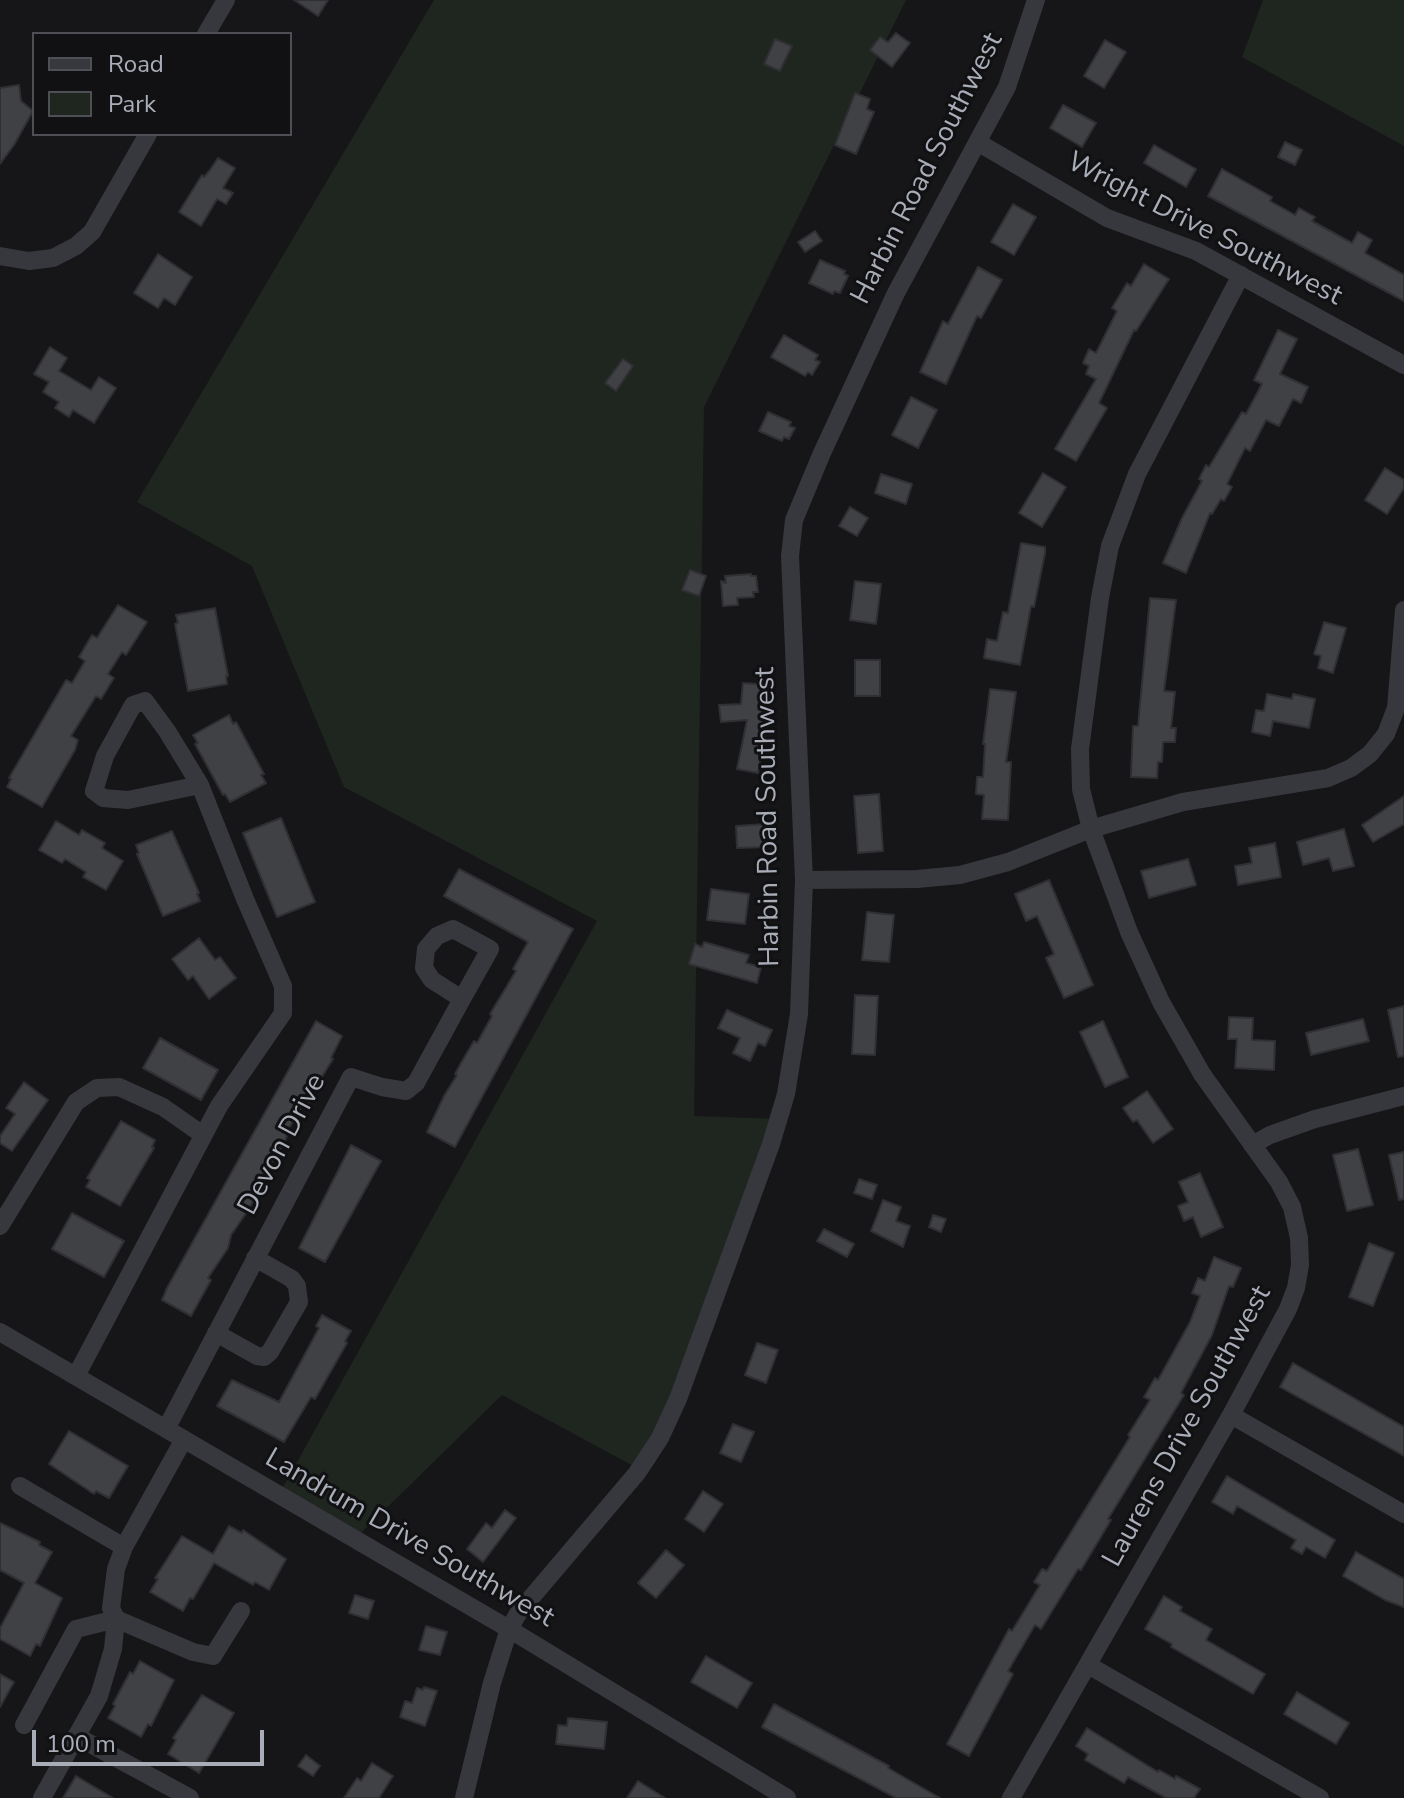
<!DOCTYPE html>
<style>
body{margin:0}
#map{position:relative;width:1404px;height:1798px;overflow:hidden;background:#161618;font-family:"Nunito Sans",sans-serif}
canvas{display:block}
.legend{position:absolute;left:32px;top:32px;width:260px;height:104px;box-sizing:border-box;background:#111113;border:2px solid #4d4f55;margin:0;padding:10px 14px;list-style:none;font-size:24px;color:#a8adb8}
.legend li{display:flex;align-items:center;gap:16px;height:40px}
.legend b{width:40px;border:2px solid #4d4f55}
.scale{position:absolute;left:32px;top:1730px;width:232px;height:36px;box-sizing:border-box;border:4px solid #a8adb8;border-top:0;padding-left:10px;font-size:24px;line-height:28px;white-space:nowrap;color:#a8adb8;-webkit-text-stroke:6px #111113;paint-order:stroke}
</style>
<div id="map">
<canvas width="1404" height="1798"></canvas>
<ul class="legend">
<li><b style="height:10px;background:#37383d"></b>Road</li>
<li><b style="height:22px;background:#1e261f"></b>Park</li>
</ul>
<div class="scale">100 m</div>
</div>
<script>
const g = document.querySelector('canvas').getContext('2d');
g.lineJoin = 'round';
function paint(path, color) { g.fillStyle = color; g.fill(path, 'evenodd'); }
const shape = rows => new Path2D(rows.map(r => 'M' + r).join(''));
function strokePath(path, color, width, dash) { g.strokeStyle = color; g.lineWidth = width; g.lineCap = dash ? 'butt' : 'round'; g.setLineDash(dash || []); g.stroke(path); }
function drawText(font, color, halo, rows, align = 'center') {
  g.font = font + ' "Nunito Sans",sans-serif'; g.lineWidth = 6; g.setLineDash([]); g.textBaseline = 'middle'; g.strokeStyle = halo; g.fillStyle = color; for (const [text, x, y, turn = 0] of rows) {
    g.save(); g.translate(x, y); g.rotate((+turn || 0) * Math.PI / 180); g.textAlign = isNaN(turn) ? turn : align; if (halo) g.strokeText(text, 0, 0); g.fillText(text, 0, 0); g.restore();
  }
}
paint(shape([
 [434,0,906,0,704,407,694,1116,779,1119,669,1431,637,1468,502,1395,358,1536,281,1491,597,921,344,787,252,566,137,502],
 [1263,0,1404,0,1404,146,1242,57]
]), '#1e261f');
const building = shape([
 [294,0,328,0,318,16,294,0],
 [896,33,910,43,892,67,870,50,880,37,888,42,896,33],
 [775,39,792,46,780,71,764,64,775,39],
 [1105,40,1126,52,1104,88,1084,76,1105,40],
 [19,85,21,101,33,111,14,145,0,164,0,88,19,85],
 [855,93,870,99,867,109,874,112,856,154,835,145,855,93],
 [1063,105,1096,123,1082,147,1050,128,1063,105],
 [1285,142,1302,150,1295,165,1278,157,1285,142],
 [1154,145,1196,169,1186,187,1144,163,1154,145],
 [218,158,235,168,223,188,233,193,226,204,217,199,201,226,179,212,202,175,204,177,210,170,218,158],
 [1222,169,1272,197,1270,201,1295,215,1299,208,1315,217,1312,221,1352,243,1358,232,1372,240,1365,253,1404,275,1404,301,1208,196,1222,169],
 [1013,204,1036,217,1014,255,991,242,1013,204],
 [815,231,822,241,805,252,798,242,815,231],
 [158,254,192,277,175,305,164,298,158,308,134,293,158,254],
 [820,260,845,271,844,274,848,276,840,293,834,291,833,294,809,283,820,260],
 [1144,264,1169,279,1136,331,1134,330,1099,403,1107,408,1076,461,1055,449,1096,379,1086,374,1089,366,1083,363,1089,349,1096,353,1117,311,1112,308,1127,283,1131,286,1144,264],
 [978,267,1002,280,981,318,977,316,946,384,920,372,943,321,948,324,978,267],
 [1278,330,1297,339,1280,374,1308,387,1301,403,1293,399,1279,426,1266,420,1250,451,1245,448,1227,484,1232,487,1224,501,1221,499,1212,514,1210,513,1186,573,1163,563,1182,518,1202,481,1199,479,1206,465,1209,467,1242,412,1246,414,1262,384,1254,380,1278,330],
 [784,335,818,355,815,360,820,362,812,375,808,372,805,376,771,357,784,335],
 [50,347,67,358,59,371,91,390,99,377,116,388,94,423,73,410,69,417,55,408,59,402,43,392,49,382,34,374,50,347],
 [623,359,633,366,616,391,605,383,623,359],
 [911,397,937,410,918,448,892,435,911,397],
 [768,412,791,422,789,426,795,428,789,439,784,437,782,441,759,431,768,412],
 [1385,468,1404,480,1404,488,1387,514,1365,500,1385,468],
 [1043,473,1066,487,1042,527,1019,513,1043,473],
 [881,474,912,484,906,504,875,493,881,474],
 [850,507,868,518,857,536,839,526,850,507],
 [1021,543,1045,547,1045,553,1034,607,1031,606,1020,665,984,658,987,639,997,641,1003,612,1008,613,1021,543],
 [690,570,706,576,699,596,682,590,690,570],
 [751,574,751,576,756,576,758,592,753,592,754,597,737,598,738,605,723,606,721,581,726,583,725,576,751,574],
 [855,581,881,584,876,624,850,620,855,581],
 [1150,598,1176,600,1164,691,1175,692,1171,728,1176,728,1175,742,1163,742,1162,762,1158,762,1157,778,1131,777,1133,726,1138,726,1150,598],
 [118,605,147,622,126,655,122,652,108,674,114,678,101,699,96,696,71,736,78,740,75,750,42,807,7,787,11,779,9,778,66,680,72,683,85,661,79,657,92,635,97,638,118,605],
 [215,608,228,676,226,676,227,684,188,691,175,624,178,623,176,615,215,608],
 [1324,622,1346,628,1333,673,1318,668,1321,656,1314,654,1324,622],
 [855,660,880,660,880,696,855,696,855,660],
 [743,683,772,685,770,711,758,773,737,769,747,720,721,722,719,705,741,704,743,683],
 [990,689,1016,692,1006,762,1011,762,1008,820,982,819,984,795,976,794,977,777,983,777,985,744,983,744,990,689],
 [1267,694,1292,699,1293,694,1315,699,1309,728,1273,721,1270,736,1252,732,1256,710,1264,711,1267,694],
 [229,715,233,724,236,722,264,774,261,775,266,783,230,802,225,794,223,795,195,744,198,743,193,735,229,715],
 [879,794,883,851,858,853,854,796,879,794],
 [1404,796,1404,824,1373,842,1362,825,1404,796],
 [281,818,315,902,277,917,243,833,281,818],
 [56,821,79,835,82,830,105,843,102,848,123,861,106,890,83,877,86,872,65,859,62,863,39,850,56,821],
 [767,824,768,847,737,848,736,826,767,824],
 [1344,829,1354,866,1333,871,1329,858,1303,865,1297,842,1344,829],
 [172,831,199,893,197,894,200,901,163,916,137,854,139,853,136,845,172,831],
 [1275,843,1281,877,1238,885,1235,866,1252,863,1249,848,1275,843],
 [1188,859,1196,885,1149,898,1141,871,1188,859],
 [459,869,573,929,455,1147,427,1132,444,1096,457,1075,455,1074,461,1063,474,1041,477,1043,492,1016,490,1014,516,971,513,969,528,942,444,896,459,869],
 [1049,880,1093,985,1064,998,1046,958,1054,954,1037,916,1026,921,1015,894,1049,880],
 [711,889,749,894,745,924,707,920,711,889],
 [867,912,894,915,889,962,862,960,867,912],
 [199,938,215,960,220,957,236,978,209,999,193,976,188,980,172,959,199,938],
 [704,942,749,955,746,963,761,967,757,983,689,964,695,944,702,947,704,942],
 [855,995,878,996,875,1055,852,1054,855,995],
 [1404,1006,1404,1056,1398,1057,1388,1010,1404,1006],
 [727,1010,772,1030,765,1046,758,1043,750,1061,733,1053,740,1038,718,1028,727,1010],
 [1229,1017,1253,1018,1252,1040,1275,1041,1274,1070,1235,1068,1237,1039,1228,1039,1229,1017],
 [1363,1019,1369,1041,1311,1055,1306,1033,1363,1019],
 [316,1021,342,1036,331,1058,333,1059,313,1091,315,1092,308,1105,304,1102,289,1128,285,1142,265,1172,268,1173,249,1209,231,1235,228,1248,208,1278,211,1280,191,1316,162,1300,167,1288,316,1021],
 [1103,1021,1128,1077,1105,1087,1080,1032,1103,1021],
 [160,1038,218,1070,201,1100,143,1068,160,1038],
 [24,1082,48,1100,12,1151,0,1143,0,1136,15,1114,6,1108,24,1082],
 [1147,1091,1173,1129,1153,1143,1137,1120,1133,1122,1123,1108,1147,1091],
 [121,1121,155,1140,152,1147,154,1148,120,1206,86,1187,90,1180,87,1178,121,1121],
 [351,1145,381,1161,325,1262,299,1248,351,1145],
 [1358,1149,1373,1205,1347,1211,1333,1155,1358,1149],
 [1404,1152,1404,1199,1399,1200,1389,1155,1404,1152],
 [1200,1173,1223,1227,1201,1237,1193,1217,1184,1221,1178,1206,1188,1202,1179,1182,1200,1173],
 [859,1179,877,1185,872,1199,854,1193,859,1179],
 [883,1200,901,1207,896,1221,910,1226,903,1247,871,1231,883,1200],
 [72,1213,124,1241,104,1277,52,1249,72,1213],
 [933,1215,946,1219,941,1232,929,1227,933,1215],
 [824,1229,854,1244,847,1257,817,1241,824,1229],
 [1369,1243,1394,1253,1373,1306,1349,1297,1369,1243],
 [1214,1257,1241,1268,1233,1287,1229,1286,1212,1335,1181,1393,1184,1395,1108,1519,1111,1520,1081,1570,1078,1569,1041,1629,1035,1625,1008,1671,1013,1674,969,1756,947,1744,1009,1629,1012,1631,1040,1585,1034,1582,1042,1569,1047,1571,1130,1437,1128,1435,1150,1400,1144,1397,1155,1378,1158,1380,1190,1322,1200,1296,1192,1293,1198,1278,1205,1281,1214,1257],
 [322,1315,351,1331,345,1341,347,1343,315,1399,311,1397,284,1442,217,1406,232,1380,279,1402,319,1328,316,1326,322,1315],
 [757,1343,778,1350,766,1383,745,1375,757,1343],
 [1293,1363,1404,1427,1404,1456,1280,1387,1293,1363],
 [733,1424,754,1432,741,1462,720,1453,733,1424],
 [69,1431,128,1466,109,1498,96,1491,94,1494,49,1464,69,1431],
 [1227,1476,1335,1540,1325,1558,1306,1547,1302,1554,1291,1548,1296,1540,1237,1506,1233,1514,1212,1502,1227,1476],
 [703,1491,723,1504,704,1532,685,1519,703,1491],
 [505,1510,516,1518,483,1562,467,1549,486,1523,492,1528,505,1510],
 [0,1523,40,1542,39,1545,52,1552,35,1583,62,1598,40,1646,36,1644,30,1656,0,1639,0,1628,24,1583,0,1570,0,1523],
 [229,1526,242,1533,243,1530,286,1559,269,1590,255,1582,253,1585,214,1563,193,1599,190,1598,183,1611,150,1592,158,1579,155,1578,182,1536,213,1554,229,1526],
 [666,1550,684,1565,656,1598,638,1583,666,1550],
 [1356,1552,1404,1579,1404,1607,1385,1600,1343,1576,1356,1552],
 [355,1595,374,1601,368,1619,349,1613,355,1595],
 [1164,1596,1182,1607,1180,1611,1212,1629,1206,1640,1265,1674,1253,1694,1171,1647,1172,1644,1145,1629,1164,1596],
 [426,1626,447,1632,440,1655,419,1650,426,1626],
 [706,1656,752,1683,737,1708,691,1682,706,1656],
 [140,1661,174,1680,151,1726,148,1724,141,1737,108,1718,115,1706,113,1704,130,1672,133,1674,140,1661],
 [0,1674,14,1682,0,1707,0,1674],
 [424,1687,437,1691,425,1726,400,1717,405,1701,412,1703,417,1688,423,1690,424,1687],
 [1297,1692,1349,1723,1336,1744,1284,1714,1297,1692],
 [202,1695,234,1713,199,1773,168,1754,176,1740,173,1738,202,1695],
 [774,1704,889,1766,888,1768,940,1798,896,1798,762,1727,774,1704],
 [568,1718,607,1722,604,1749,556,1744,558,1725,567,1726,568,1718],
 [1087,1728,1158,1772,1159,1770,1175,1779,1176,1776,1200,1789,1194,1798,1166,1798,1128,1777,1124,1783,1085,1760,1088,1754,1076,1746,1087,1728],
 [306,1755,320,1766,313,1776,298,1766,306,1755],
 [372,1763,393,1776,379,1798,344,1798,357,1778,361,1781,372,1763],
 [76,1776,113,1798,63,1798,76,1776],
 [638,1781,665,1798,627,1798,638,1781]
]);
paint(building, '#404145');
strokePath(building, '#303034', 2);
strokePath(shape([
 [206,34,226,0],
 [979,143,1107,218,1196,251,1404,365],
 [0,256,29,261,53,258,76,246,92,232,148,134],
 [145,701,167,731,200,785,128,800,103,798,94,791,105,756,133,705,145,701],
 [804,880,917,879,960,875,1008,862,1091,829,1183,802,1328,778,1351,768,1370,754,1386,734,1396,708,1404,610],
 [1252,1145,1270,1135,1315,1119,1404,1096],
 [0,1226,76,1102,97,1088,119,1087,163,1107,203,1135],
 [0,1332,509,1629,787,1798],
 [216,1333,257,1356,264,1357,270,1352,299,1302,297,1286,292,1279,255,1258],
 [76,1376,219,1106,283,1013,283,986,245,899,200,785],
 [1231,1415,1404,1514],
 [166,1429,351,1077,382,1087,406,1091,416,1083,462,999,490,949,453,929,437,936,426,949,424,968,432,980,462,999],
 [20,1486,124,1547],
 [1088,1665,1320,1798],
 [24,1725,76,1629,116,1619,193,1652,213,1656,241,1611],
 [76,1736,190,1798],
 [42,1798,99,1696,113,1649,116,1619,111,1608,116,1569,124,1547,184,1439],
 [464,1798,492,1683,509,1629,519,1612,637,1473,660,1438,678,1399,771,1144,786,1094,799,1014,804,880,790,556,794,520,822,453,896,293,1007,87,1036,0],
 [1011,1798,1231,1415,1288,1309,1296,1288,1300,1265,1299,1238,1292,1207,1279,1182,1202,1074,1161,1002,1129,932,1091,829,1081,789,1080,749,1100,598,1110,546,1137,474,1241,275]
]), '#37383d', 18);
drawText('28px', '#a8adb8', '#111113', [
 ["Harbin Road Southwest",928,169,-63],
 ["Wright Drive Southwest",1204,230,27],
 ["Harbin Road Southwest",769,817,-91],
 ["Devon Drive",283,1145,-62],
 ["Laurens Drive Southwest",1188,1427,-61],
 ["Landrum Drive Southwest",409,1539,30]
]);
</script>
